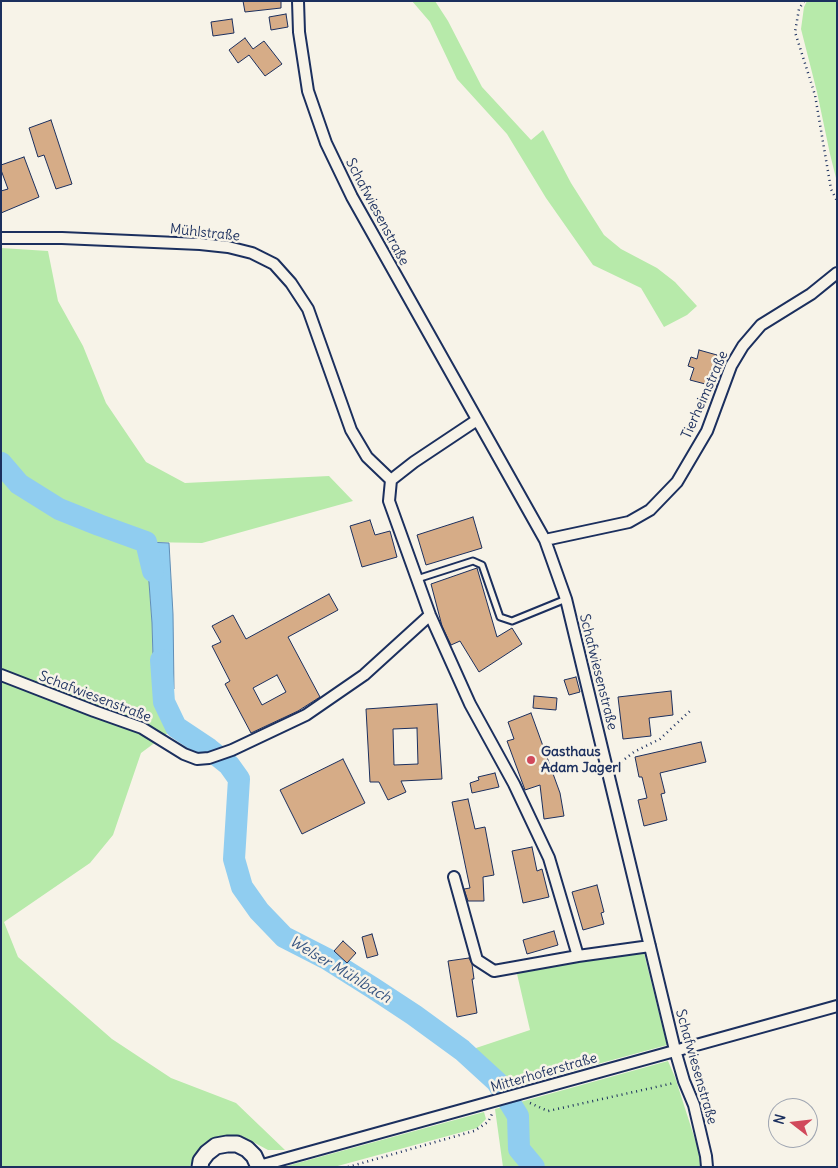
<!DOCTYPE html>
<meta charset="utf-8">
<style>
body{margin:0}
#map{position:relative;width:838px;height:1168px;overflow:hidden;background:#f7f3e8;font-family:Delius,sans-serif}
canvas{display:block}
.frame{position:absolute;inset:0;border:2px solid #1b2f5e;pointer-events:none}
.north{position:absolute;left:768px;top:1098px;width:50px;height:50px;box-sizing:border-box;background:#f7f3e8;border:1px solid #9fa5b1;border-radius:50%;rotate:286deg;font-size:14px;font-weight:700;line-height:20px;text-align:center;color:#1b2f5e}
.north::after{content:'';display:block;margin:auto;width:18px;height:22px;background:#d1495b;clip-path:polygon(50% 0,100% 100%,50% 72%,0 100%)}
</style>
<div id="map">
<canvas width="838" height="1168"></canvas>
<div class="frame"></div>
<div class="north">N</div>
</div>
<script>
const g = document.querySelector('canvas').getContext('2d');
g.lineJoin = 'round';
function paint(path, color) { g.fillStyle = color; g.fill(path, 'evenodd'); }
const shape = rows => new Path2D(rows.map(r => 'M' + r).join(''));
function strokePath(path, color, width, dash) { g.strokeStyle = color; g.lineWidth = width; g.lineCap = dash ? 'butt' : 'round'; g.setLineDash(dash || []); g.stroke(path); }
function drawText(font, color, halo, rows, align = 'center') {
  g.font = font + ' Delius,sans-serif'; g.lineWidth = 5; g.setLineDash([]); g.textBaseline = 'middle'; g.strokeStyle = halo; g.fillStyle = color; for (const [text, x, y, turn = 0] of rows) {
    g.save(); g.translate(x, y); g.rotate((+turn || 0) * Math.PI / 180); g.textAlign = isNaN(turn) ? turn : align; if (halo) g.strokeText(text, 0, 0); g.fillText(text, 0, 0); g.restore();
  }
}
paint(shape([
 [412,1,435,1,448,21,482,87,531,140,543,130,571,183,604,235,621,249,657,268,675,282,697,306,687,315,664,327,641,288,593,265,546,198,507,134,457,79,430,22],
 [807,1,837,1,837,182,830,154,817,92,801,29,804,7],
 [1,248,48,251,58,301,83,346,106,403,146,462,185,483,329,476,353,501,202,543,146,542,152,623,154,691,176,727,141,753,113,835,90,863,4,922,18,957,112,1039,171,1078,236,1103,285,1150,268,1150,240,1135,215,1137,200,1151,189,1167,1,1167],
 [641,941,667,1045,510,1088,461,1053,530,1030,514,961],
 [668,1061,675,1077,699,1152,700,1167,503,1167,495,1109],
 [484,1112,486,1119,477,1128,334,1167,283,1167]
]), '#b7eaaa');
const water = shape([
 [146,542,169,543,173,614,174,689,154,691,152,623,146,542]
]);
paint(water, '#90cdf0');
strokePath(water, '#618eb6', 1);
strokePath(shape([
 [1,463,19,484,59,509,99,525,146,542,153,571],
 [161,660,164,702,176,727,209,749,229,765,239,779,234,859,242,887,259,911,284,937,327,959,373,988,414,1015,462,1050,497,1082,518,1116,519,1149,534,1167]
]), '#90cdf0', 22);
const building = shape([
 [243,1,281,1,281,8,245,12,243,1],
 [286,14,288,27,271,30,269,17,286,14],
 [232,19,234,33,213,36,211,22,232,19],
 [245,38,253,49,264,41,282,64,265,76,249,55,238,63,229,50,245,38],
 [51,120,72,184,56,189,44,155,38,157,29,128,51,120],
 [24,157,39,197,1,213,1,191,8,189,1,170,1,165,24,157],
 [699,350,717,355,709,385,690,380,694,368,688,366,691,357,697,359,699,350],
 [473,517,482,548,426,565,417,535,473,517],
 [370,520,375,535,390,531,397,557,362,567,350,526,370,520],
 [477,568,497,637,512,628,522,644,479,672,460,641,451,645,442,626,431,584,477,568],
 [329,594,338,610,288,637,320,697,298,711,251,733,225,684,230,681,212,646,221,642,212,626,233,615,246,639,329,594],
 [277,675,286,692,262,705,253,688,277,675],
 [576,677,580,692,569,695,564,680,576,677],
 [671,691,673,715,649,718,651,736,623,739,618,697,671,691],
 [534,696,557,698,556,710,533,708,534,696],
 [437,704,442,779,401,781,406,792,388,800,379,782,370,782,366,709,437,704],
 [417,728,418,764,394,765,393,729,417,728],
 [531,713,560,793,564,816,544,819,540,785,525,790,507,741,514,739,508,722,531,713],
 [701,742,706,762,660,773,665,793,661,794,667,820,644,826,638,800,647,798,642,777,639,777,635,757,701,742],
 [343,759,365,803,302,834,280,790,343,759],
 [495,773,499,787,472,793,470,783,479,780,478,777,495,773],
 [468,799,475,829,485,827,494,875,483,877,484,901,468,901,464,889,470,888,452,802,468,799],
 [532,847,537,871,542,869,549,897,523,903,512,851,532,847],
 [597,885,604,912,601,913,604,924,583,930,572,892,597,885],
 [554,931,558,945,527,954,523,940,554,931],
 [372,934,378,955,367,958,362,937,372,934],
 [343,941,356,953,347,963,334,951,343,941],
 [469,958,472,964,474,979,472,979,477,1013,457,1017,448,961,469,958]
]);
paint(building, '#d6ac87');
strokePath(building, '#1b2f5e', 1);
const service = shape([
 [417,579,473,561,482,565,500,617,512,621,566,599]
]);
const minor = shape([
 [298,1,299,32,308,91,326,143,352,197,545,540,566,599,675,1050,684,1081,694,1105,706,1156,707,1167],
 [1,238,62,238,200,244,228,247,252,253,274,264,291,283,308,309,351,430,367,457,391,480],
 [477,420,414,462,391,480,389,501,430,615,470,704,514,784,549,858,578,956,650,946],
 [545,540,629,522,650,510,677,482,707,431,731,366,743,346,761,325,811,294,837,273],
 [1,675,94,711,142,728,184,754,197,759,209,758,232,750,306,715,364,675,430,615],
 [454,877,477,960,494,971,578,956],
 [259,1166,837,1006]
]);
const secondary = shape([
 [200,1167,201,1161,207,1153,216,1146,227,1144,237,1144,247,1149,254,1156,259,1167]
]);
strokePath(service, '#1b2f5e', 9);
strokePath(minor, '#1b2f5e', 14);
strokePath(secondary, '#1b2f5e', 19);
strokePath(shape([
 [804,1,799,9,795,32,815,95,831,189,837,201],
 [617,765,634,752,660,739,691,710],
 [530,1103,548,1111,674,1083],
 [348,1167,474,1131,488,1122,493,1112]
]), '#1b2f5e', 2.5, [1, 4]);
strokePath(service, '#f7f3e8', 5);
strokePath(minor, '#f7f3e8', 10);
strokePath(secondary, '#f7f3e8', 15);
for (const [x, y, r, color] of [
 [531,760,5,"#d1495b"]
]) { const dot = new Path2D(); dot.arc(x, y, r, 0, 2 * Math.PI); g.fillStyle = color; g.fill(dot); strokePath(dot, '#f7f3e8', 2); }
drawText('14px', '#1b2f5e', '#f7f3e8', [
 ["Schafwiesenstraße",377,212,62],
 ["Mühlstraße",205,233,6],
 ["Tierheimstraße",705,395,-66],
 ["Schafwiesenstraße",598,672,76],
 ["Schafwiesenstraße",95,697,21],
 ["Schafwiesenstraße",696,1067,74],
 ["Mitterhoferstraße",544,1073,-16]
]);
drawText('bold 14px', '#1b2f5e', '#f7f3e8', [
 ["Gasthaus",541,752],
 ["Adam Jagerl",541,768]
], 'left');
drawText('italic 15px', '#385682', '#f7f3e8', [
 ["Welser Mühlbach",340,970,31]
]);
</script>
